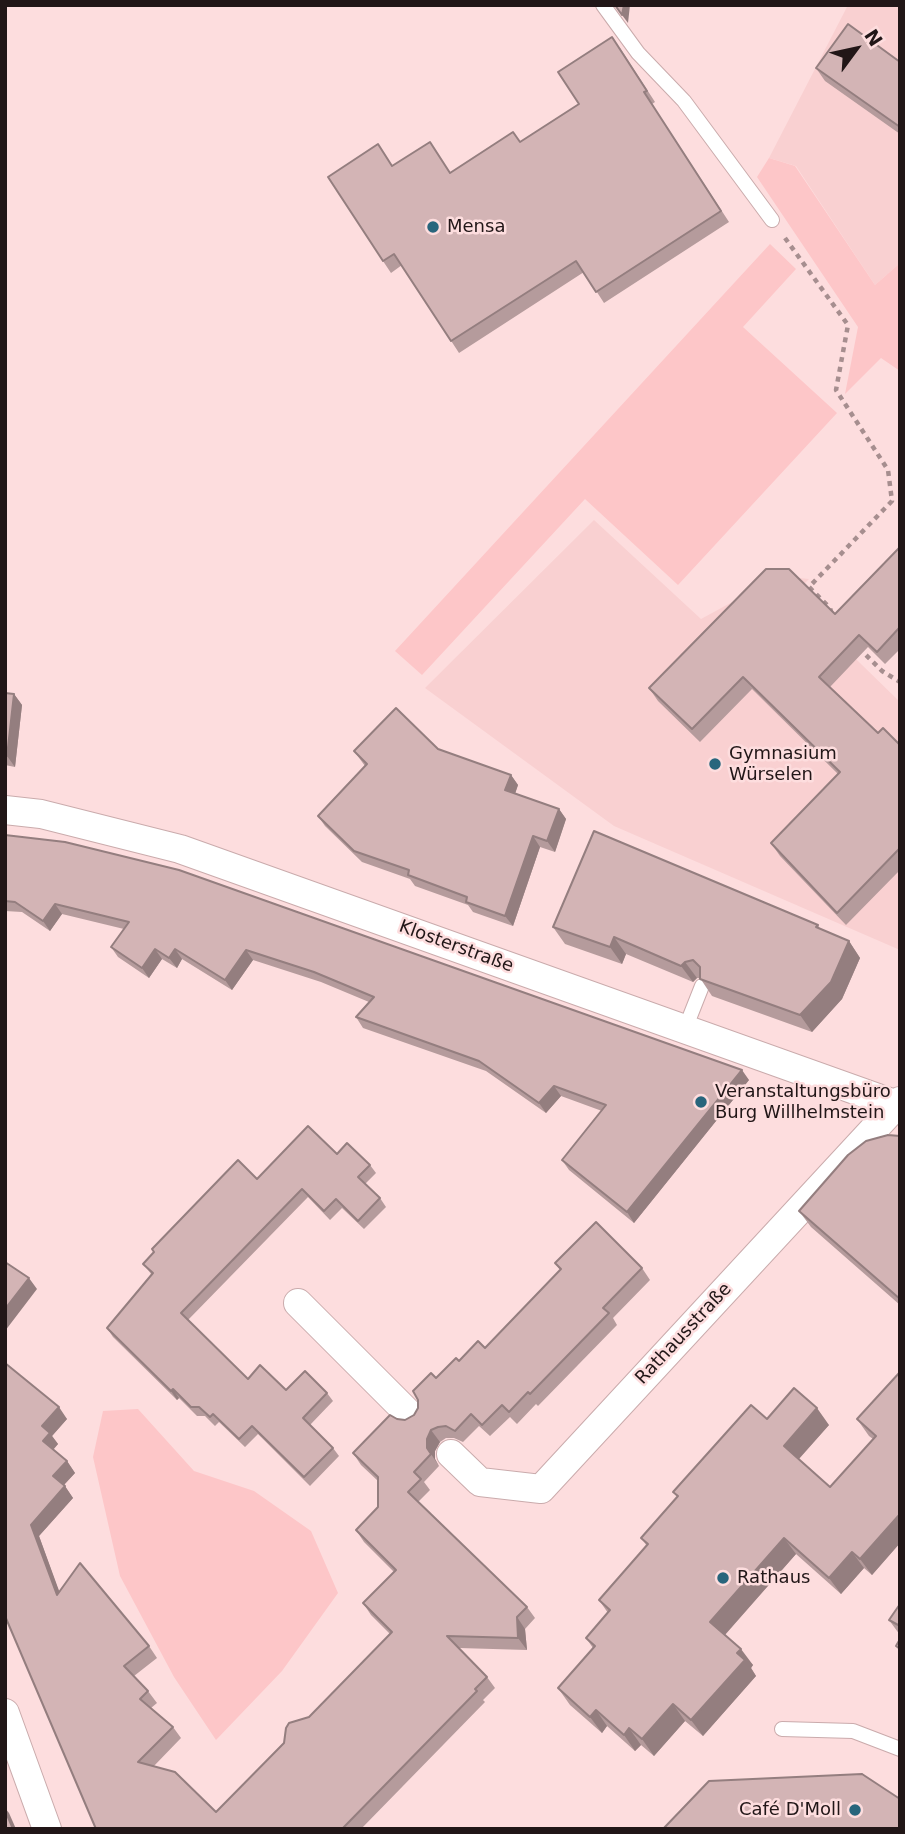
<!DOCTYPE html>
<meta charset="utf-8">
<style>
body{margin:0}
#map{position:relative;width:905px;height:1834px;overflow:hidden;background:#fdddde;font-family:"DejaVu Sans",sans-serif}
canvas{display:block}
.frame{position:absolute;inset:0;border:7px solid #211617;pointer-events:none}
.north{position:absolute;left:821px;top:14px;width:70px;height:70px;-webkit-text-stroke:5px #fdddde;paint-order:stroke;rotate:57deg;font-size:19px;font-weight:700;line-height:28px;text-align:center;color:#211617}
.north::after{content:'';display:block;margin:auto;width:24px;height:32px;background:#211617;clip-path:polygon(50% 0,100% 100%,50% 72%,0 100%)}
</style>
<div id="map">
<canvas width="905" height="1834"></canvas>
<div class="frame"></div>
<div class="north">N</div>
</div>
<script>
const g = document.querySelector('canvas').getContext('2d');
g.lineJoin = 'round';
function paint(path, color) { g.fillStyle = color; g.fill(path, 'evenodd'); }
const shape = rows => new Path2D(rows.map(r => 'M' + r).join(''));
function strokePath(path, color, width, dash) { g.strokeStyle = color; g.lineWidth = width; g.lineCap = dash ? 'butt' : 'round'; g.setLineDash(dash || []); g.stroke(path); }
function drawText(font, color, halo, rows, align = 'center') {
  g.font = font + ' "DejaVu Sans",sans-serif'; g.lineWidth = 5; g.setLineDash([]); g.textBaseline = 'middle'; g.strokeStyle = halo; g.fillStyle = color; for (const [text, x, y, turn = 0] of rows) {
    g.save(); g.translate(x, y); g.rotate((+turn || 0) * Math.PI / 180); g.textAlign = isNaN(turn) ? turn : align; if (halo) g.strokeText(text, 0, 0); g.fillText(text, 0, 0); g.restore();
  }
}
paint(shape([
 [848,5,900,6,900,263,875,285,796,166,769,158],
 [594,520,701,619,780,576,809,579,804,584,820,624,900,702,900,950,614,826,425,688]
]), '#f9d0d1');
paint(shape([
 [769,158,795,166,875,285,900,263,900,371,881,358,845,394,858,327,757,177],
 [770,244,796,269,743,327,837,413,678,585,585,499,422,675,395,651],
 [138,1409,194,1471,254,1491,311,1531,338,1593,282,1671,216,1740,174,1677,120,1576,93,1457,103,1411]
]), '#fdc6c8');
const service = shape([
 [603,5,638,53,684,101,772,220],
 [685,1029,702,986],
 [782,1729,853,1731,900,1749]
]);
const minor = shape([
 [5,810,41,814,180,849,900,1106],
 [298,1303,410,1415],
 [451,1454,480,1482,541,1489,900,1101],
 [5,1713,47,1829]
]);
strokePath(service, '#caabac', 16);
strokePath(minor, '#caabac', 30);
strokePath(shape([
 [785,238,848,325,836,390,888,470,892,501,809,587,830,608,832,615],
 [859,648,882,671,900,682]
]), '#a68e8f', 4.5, [5, 5]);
strokePath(service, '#fff', 14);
strokePath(minor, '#fff', 28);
paint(shape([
 [620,48,655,102,652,104,729,222,604,303,584,272,459,353,402,265,391,273,383,261,393,166,451,173,520,142,579,104],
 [900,62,900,134,825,81,816,68],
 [900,547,900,649,885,664,868,647,830,687,878,733,900,745,900,870,846,925,780,856,771,843,838,774,752,689,700,742,658,701,649,688,835,614],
 [5,693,14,694,22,705,15,767,5,765],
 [438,749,511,775,518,785,515,793,559,809,566,819,555,852,540,847,513,926,473,912,468,905,415,886,410,879,362,862,325,826,318,816,365,766,354,751],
 [5,835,749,1080,634,1223,569,1170,562,1160,602,1111,561,1096,546,1113,486,1071,363,1028,356,1017,369,1002,321,982,253,960,232,990,182,959,177,968,162,959,149,978,118,957,111,947,124,929,62,914,50,931,22,912,5,911],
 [818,925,820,929,849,941,860,958,842,999,812,1032,712,996,700,978,697,978,693,982,626,954,622,964,565,944,553,927],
 [900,1136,900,1305,811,1227,799,1211],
 [337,1154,370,1165,376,1173,365,1184,380,1198,386,1207,364,1229,342,1208,330,1220,308,1197,188,1320,248,1379,286,1390,327,1393,333,1401,310,1425,333,1448,339,1456,310,1486,258,1434,245,1447,219,1422,215,1426,205,1416,197,1416,179,1398,177,1400,113,1337,107,1328,152,1275,143,1264,154,1252,152,1249,257,1179],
 [555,1263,642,1268,650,1280,613,1318,617,1325,538,1406,536,1404,517,1424,510,1417,490,1436,479,1426,463,1442,454,1438,446,1438,440,1442,435,1451,435,1459,439,1466,424,1482,430,1490,418,1502,527,1607,535,1618,525,1629,527,1650,459,1648,487,1677,495,1688,483,1700,485,1702,361,1829,96,1829,5,1363,67,1419,52,1436,58,1444,53,1450,67,1461,75,1473,64,1485,73,1498,39,1536,59,1592,149,1646,157,1658,134,1676,148,1691,157,1703,151,1708,173,1727,181,1738,153,1767,216,1812,390,1634,371,1615,363,1603,394,1572,364,1542,356,1530,378,1507,378,1481,361,1465,353,1453,397,1419,405,1420,414,1415,436,1378,459,1361,485,1348,560,1270],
 [900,1372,900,1543,872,1575,864,1568,841,1594,796,1554,725,1635,753,1665,751,1668,756,1676,703,1736,685,1721,654,1756,641,1745,635,1751,607,1726,602,1733,570,1705,558,1688,593,1648,586,1638,608,1613,599,1600,647,1546,641,1538,677,1497,673,1492,767,1419,829,1425,799,1459,830,1487,873,1439,869,1436,857,1419],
 [900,1604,900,1635,889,1620]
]), '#b59b9c');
paint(shape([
 [624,5,630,5,628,23,622,15],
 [14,694,22,705,15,767,7,756],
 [511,775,518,785,513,800,505,790],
 [559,809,566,819,555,852,547,841],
 [533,836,540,847,513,926,505,916],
 [55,904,62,914,50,931,43,921],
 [614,937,626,954,622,964,610,947],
 [849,941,860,958,842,999,812,1032,800,1015],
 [155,949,162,959,149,978,142,968],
 [175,949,182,959,177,968,169,958],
 [246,950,253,960,232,990,225,980],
 [685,962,697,978,693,982,681,966],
 [742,1070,749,1080,634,1223,627,1212],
 [554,1086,561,1096,546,1113,539,1103],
 [29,1278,37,1289,5,1331,5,1309],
 [173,1389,179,1398,177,1400,171,1391],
 [59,1407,67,1419,52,1436,58,1444,51,1452,43,1441,42,1426],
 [817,1408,829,1425,796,1462,784,1446],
 [431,1430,440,1442,435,1451,435,1459,439,1466,427,1448,427,1439],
 [67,1461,75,1473,61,1488,53,1476],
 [65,1486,73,1498,39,1536,65,1607,57,1595,31,1525],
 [900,1514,900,1543,872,1575,860,1559],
 [784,1538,796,1554,722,1638,710,1622],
 [852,1552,864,1568,841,1594,829,1578],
 [517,1617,525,1629,527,1650,518,1638],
 [741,1649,753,1665,751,1668,756,1676,703,1736,691,1720],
 [673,1704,685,1721,654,1756,642,1739],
 [596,1710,607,1726,602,1733,590,1717],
 [629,1728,641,1745,635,1751,624,1735],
 [5,1808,9,1813,16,1829,13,1829,5,1810]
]), '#947e7f');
const building = shape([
 [615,5,624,5,622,15,615,5],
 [848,24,900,62,900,127,816,68,848,24],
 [612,37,647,91,644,92,721,211,596,292,576,261,451,341,394,254,383,261,328,177,378,144,392,166,430,142,450,173,513,132,520,142,579,104,558,72,612,37],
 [900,547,900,627,877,652,859,635,819,677,878,733,883,728,900,745,900,848,837,913,771,843,840,772,743,677,692,729,649,688,766,569,789,569,835,614,900,547],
 [5,693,14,694,7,756,5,755,5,693],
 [396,708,438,749,511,775,505,790,559,809,547,841,533,836,505,916,466,902,467,897,408,875,409,870,354,851,318,816,367,764,354,751,396,708],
 [594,831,818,925,816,927,849,941,831,982,800,1015,700,979,700,967,693,960,685,962,681,966,614,937,610,947,553,927,594,831],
 [5,835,65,842,179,870,742,1070,627,1212,562,1160,606,1105,554,1086,539,1103,479,1061,356,1017,374,997,314,972,246,950,225,980,175,949,169,958,155,949,142,968,111,947,129,922,55,904,43,921,15,902,5,901,5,835],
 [308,1126,337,1154,347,1143,370,1165,358,1177,380,1198,358,1221,336,1199,324,1211,302,1189,181,1313,248,1379,260,1365,286,1390,305,1371,327,1393,303,1418,333,1448,304,1477,252,1426,239,1439,213,1414,210,1417,199,1407,191,1407,173,1389,171,1391,107,1328,153,1273,143,1264,154,1252,152,1249,238,1160,257,1179,308,1126],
 [888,1135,900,1136,900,1299,799,1211,848,1155,866,1141,888,1135],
 [596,1222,642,1268,603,1308,609,1313,530,1394,528,1392,509,1412,502,1405,482,1425,471,1414,455,1431,446,1426,438,1427,431,1430,427,1439,427,1448,431,1454,414,1472,421,1479,408,1492,527,1607,517,1617,518,1638,447,1636,487,1677,475,1689,477,1691,342,1829,96,1829,5,1616,5,1363,59,1407,42,1426,50,1433,43,1441,67,1461,53,1476,65,1486,31,1525,57,1595,80,1563,149,1646,124,1666,148,1691,140,1699,173,1727,138,1762,175,1772,216,1812,284,1743,286,1728,289,1723,309,1717,392,1632,363,1603,396,1570,356,1530,378,1507,378,1477,353,1453,390,1415,397,1419,405,1420,414,1415,418,1408,418,1400,413,1391,431,1373,436,1378,456,1358,459,1361,478,1341,485,1348,561,1269,555,1263,596,1222],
 [5,1262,29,1278,5,1309,5,1262],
 [900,1372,900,1514,860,1559,852,1552,829,1578,784,1538,710,1622,741,1649,737,1653,745,1660,691,1720,673,1704,642,1739,629,1728,624,1735,596,1710,590,1717,558,1688,595,1646,586,1638,610,1610,599,1600,648,1544,641,1538,678,1496,673,1492,751,1405,767,1419,794,1388,817,1408,784,1446,830,1487,876,1436,857,1419,900,1372],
 [900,1604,900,1626,889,1620,900,1604],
 [900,1639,900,1649,896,1646,900,1639],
 [862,1774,900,1799,900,1829,663,1829,709,1781,862,1774],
 [5,1810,13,1829,5,1829,5,1810]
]);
paint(building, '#d3b4b5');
strokePath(building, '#947e7f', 2);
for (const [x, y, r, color] of [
 [433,227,7,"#28657c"],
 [715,764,7,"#28657c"],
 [701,1102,7,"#28657c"],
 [723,1578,7,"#28657c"],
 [855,1810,7,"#28657c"]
]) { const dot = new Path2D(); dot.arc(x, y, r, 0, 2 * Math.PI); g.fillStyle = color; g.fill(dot); strokePath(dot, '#fdddde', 2.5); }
drawText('18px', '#211617', '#fdddde', [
 ["Mensa",447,227],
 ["Gymnasium",729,754],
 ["Würselen",729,775],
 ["Veranstaltungsbüro",715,1092],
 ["Burg Willhelmstein",715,1113],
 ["Rathaus",737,1578],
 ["Café D'Moll",841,1810,"right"]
], 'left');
drawText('18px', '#211617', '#fdddde', [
 ["Klosterstraße",456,947,20],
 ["Rathausstraße",684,1334,-47]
]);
</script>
